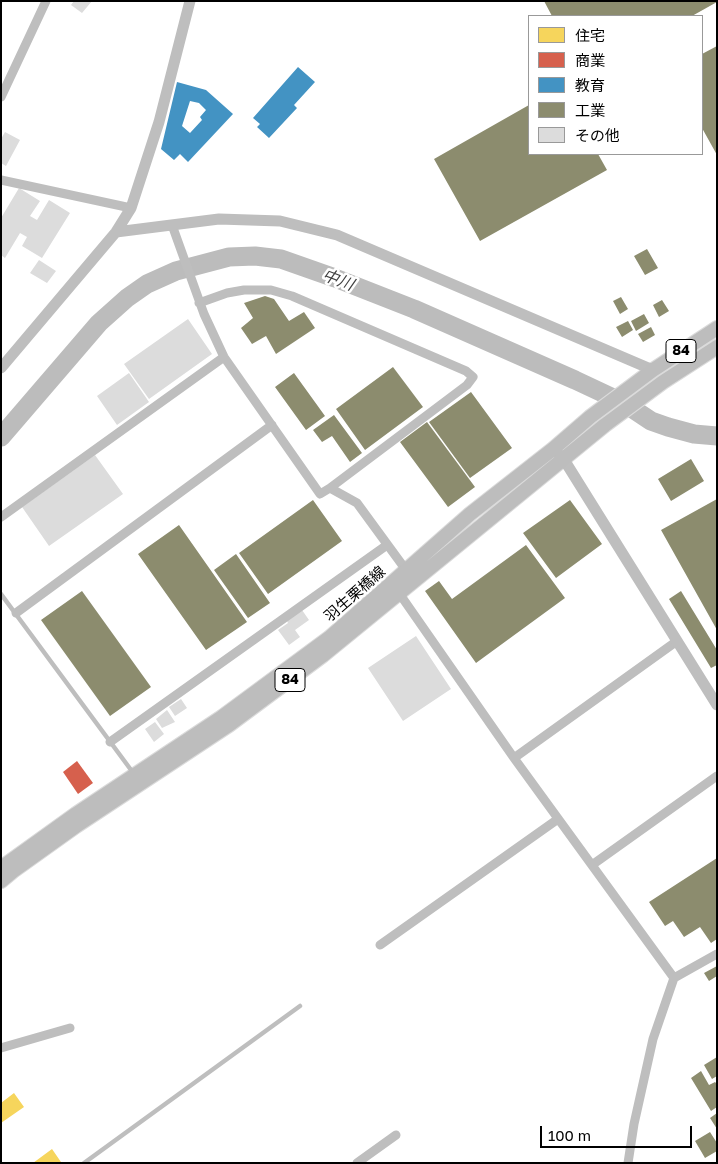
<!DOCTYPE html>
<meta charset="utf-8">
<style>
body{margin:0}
#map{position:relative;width:718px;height:1164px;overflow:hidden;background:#fff;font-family:"Golos Text","Noto Sans JP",sans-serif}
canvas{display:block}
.frame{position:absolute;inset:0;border:2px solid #000;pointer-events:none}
.legend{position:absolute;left:528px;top:15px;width:175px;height:140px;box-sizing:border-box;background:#fff;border:1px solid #999;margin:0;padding:6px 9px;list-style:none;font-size:15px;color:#000}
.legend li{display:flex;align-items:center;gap:10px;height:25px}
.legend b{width:25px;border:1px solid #999}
.scale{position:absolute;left:540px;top:1126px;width:152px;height:22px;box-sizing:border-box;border:2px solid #000;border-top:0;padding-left:6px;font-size:15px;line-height:18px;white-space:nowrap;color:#000;-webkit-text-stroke:4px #fff;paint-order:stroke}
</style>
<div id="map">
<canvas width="718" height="1164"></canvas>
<div class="frame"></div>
<ul class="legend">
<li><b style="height:14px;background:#f6d55c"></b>住宅</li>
<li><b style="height:14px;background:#d6604d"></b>商業</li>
<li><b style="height:14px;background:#4393c3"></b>教育</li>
<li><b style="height:14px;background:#8c8c6e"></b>工業</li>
<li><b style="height:14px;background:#dcdcdc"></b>その他</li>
</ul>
<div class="scale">100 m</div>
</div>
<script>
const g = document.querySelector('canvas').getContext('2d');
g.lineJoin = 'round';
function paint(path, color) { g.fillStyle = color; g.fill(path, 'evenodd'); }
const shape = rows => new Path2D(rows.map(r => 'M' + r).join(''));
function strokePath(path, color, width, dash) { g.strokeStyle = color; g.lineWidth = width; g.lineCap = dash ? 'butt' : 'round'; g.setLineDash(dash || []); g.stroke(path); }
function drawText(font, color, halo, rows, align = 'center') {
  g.font = font + ' "Golos Text","Noto Sans JP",sans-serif'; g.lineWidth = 5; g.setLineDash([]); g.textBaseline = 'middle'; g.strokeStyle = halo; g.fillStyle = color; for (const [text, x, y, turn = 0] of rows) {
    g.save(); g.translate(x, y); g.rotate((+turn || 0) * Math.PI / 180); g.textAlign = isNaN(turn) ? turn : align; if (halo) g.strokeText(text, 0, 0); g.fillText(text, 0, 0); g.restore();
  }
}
paint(shape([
 [14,1093,24,1107,1,1123,1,1103],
 [52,1149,61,1162,33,1163]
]), '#f6d55c');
paint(shape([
 [77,761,93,783,78,794,63,772]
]), '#d6604d');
paint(shape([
 [298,67,315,82,294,105,297,108,269,138,257,127,260,124,253,118],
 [177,82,206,90,233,114,188,162,180,154,174,160,161,149],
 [190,101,199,103,206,110,200,117,202,120,190,133,182,126]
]), '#4393c3');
paint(shape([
 [544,1,717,1,717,2,692,16,552,16],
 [717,46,717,155,702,128,702,54],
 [529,105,529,154,598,154,607,170,480,241,434,159],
 [647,249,658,268,645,275,634,256],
 [265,296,274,299,289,321,304,312,315,328,276,354,266,336,252,344,241,328,253,318,244,303],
 [621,297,628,309,620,314,613,301],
 [662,300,669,311,659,317,653,305],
 [644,314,649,323,636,331,631,321],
 [628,321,633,330,622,337,616,327],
 [651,327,655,335,643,342,638,334],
 [393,367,423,407,365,450,336,409],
 [294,373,325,416,306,430,275,387],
 [471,392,512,448,470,478,429,422],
 [334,415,362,453,350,462,332,436,322,442,313,430],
 [427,422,475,487,448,507,400,442],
 [691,459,704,481,671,501,658,479],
 [717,499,717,630,661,530],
 [313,500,342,541,268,594,239,553],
 [570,500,602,544,556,578,523,533],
 [179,525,247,622,206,650,138,554],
 [526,545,565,598,476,663,425,591,439,581,452,599],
 [236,554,270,603,248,618,214,570],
 [82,591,151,687,110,716,41,620],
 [681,591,717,650,717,665,711,668,669,599],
 [717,858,717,939,711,943,700,927,684,937,673,921,665,926,649,902],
 [717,966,717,976,709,981,704,973],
 [717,1057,717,1076,712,1079,704,1065],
 [701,1071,709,1085,715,1082,717,1084,717,1107,711,1111,691,1078],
 [717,1113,717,1129,710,1118],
 [710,1132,717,1143,717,1151,705,1158,695,1141]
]), '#8c8c6e');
strokePath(shape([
 [1,437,99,323,127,298,147,284,176,271,229,257,255,256,281,259,335,278,414,309,575,380,624,403,651,421,668,427,694,434,717,436]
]), '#bcbcbc', 19);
paint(shape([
 [74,1,92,1,82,13,71,5],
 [5,132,20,140,6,166,1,163,1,139],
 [19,188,40,201,30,216,37,220,49,200,70,213,42,258,22,246,27,237,20,233,5,258,1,255,1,218],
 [39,260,56,271,47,283,30,273],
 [188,319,212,354,149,399,124,364],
 [129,373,149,402,117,425,97,396],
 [95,455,123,494,49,546,22,507],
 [302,610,309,620,295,630,300,637,289,645,278,630,288,623,287,621],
 [416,636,451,689,403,721,368,668],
 [181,699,187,708,175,716,169,707],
 [167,710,175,722,162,728,156,719],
 [155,722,164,734,154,742,145,729]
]), '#dcdcdc');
const primary = shape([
 [1,868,76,814,222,717,329,638,470,514,553,449,590,417,653,370,717,328],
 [1,881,13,871,76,826,229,725,322,656,605,425,663,382,717,347]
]);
strokePath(primary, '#dbdbdb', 16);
strokePath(shape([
 [1,594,134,774],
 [84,1163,300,1006]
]), '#bebebe', 4.5);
strokePath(shape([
 [1,97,46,1],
 [1,180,131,208],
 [172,225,204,314,224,357,320,494,330,488,357,503,406,570],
 [199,303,227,293,244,290,271,290,292,296,466,371,473,377,467,385,330,488],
 [1,517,224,357],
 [399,593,514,758,674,978],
 [16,613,272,425],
 [110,742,387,545],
 [514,758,677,641],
 [592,865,717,776],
 [380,945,558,819],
 [1,1048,70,1028],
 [357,1163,396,1135],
 [628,1163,634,1124,653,1039,674,978,717,954]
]), '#bebebe', 9);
strokePath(shape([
 [116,232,219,219,280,221,337,235,653,370],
 [1,368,116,232,131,208,159,122,190,1],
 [553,449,563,458,717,705]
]), '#bebebe', 11);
strokePath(primary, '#bdbdbd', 14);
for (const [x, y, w] of [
 [681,351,30],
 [290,680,30]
]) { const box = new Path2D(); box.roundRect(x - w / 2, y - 11.5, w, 23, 4); g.fillStyle = '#fff'; g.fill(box); strokePath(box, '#000', 1); }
drawText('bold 14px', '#000', null, [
 ["84",681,351],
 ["84",290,680]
]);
drawText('15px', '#000', '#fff', [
 ["羽生栗橋線",355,594,-41]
]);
drawText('italic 16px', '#404040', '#fff', [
 ["中川",338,280,21]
]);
</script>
